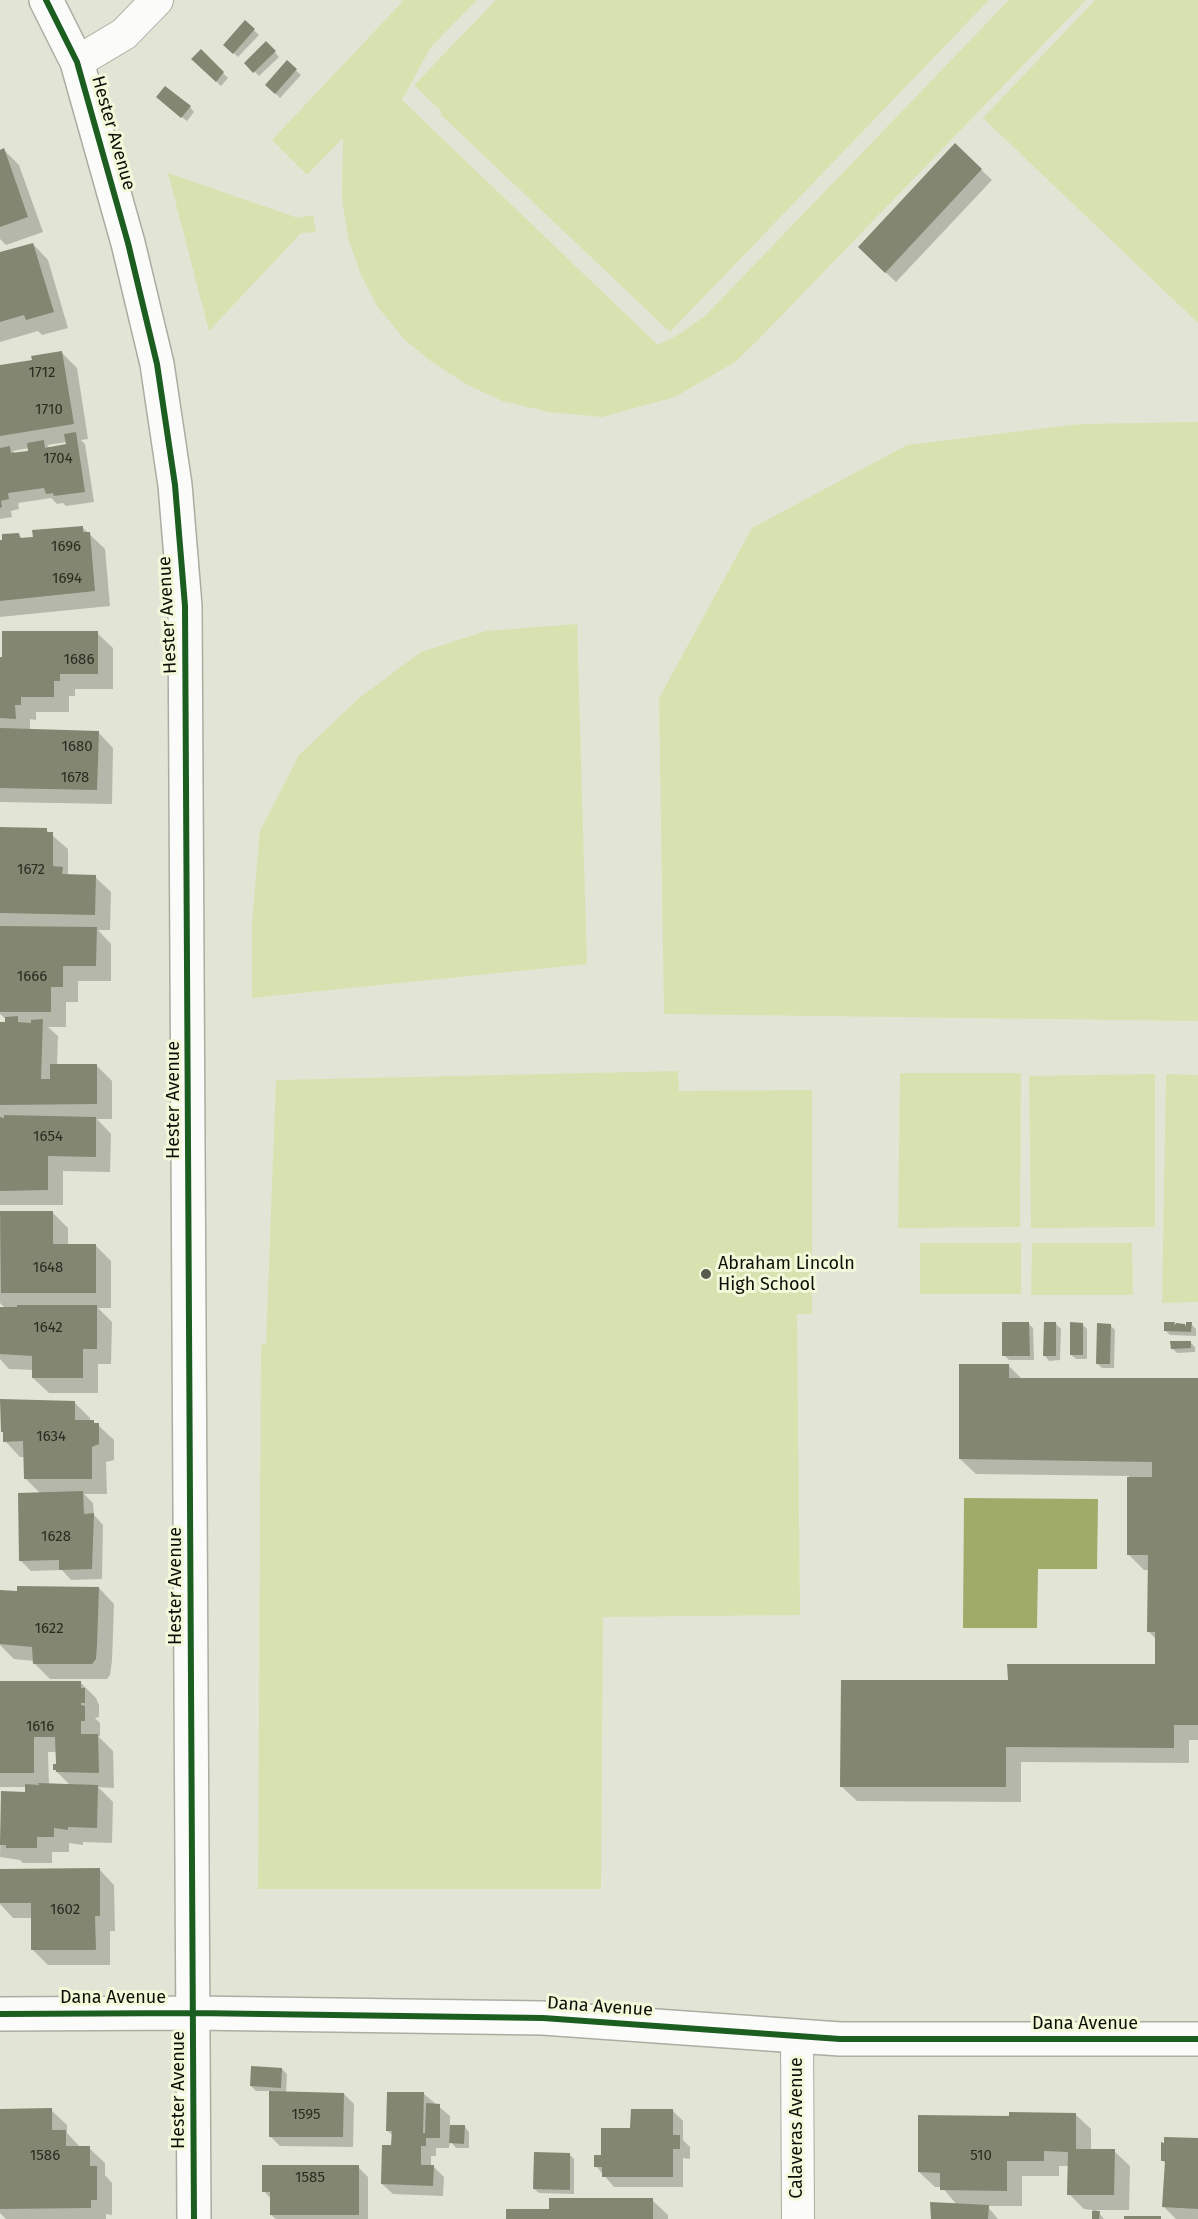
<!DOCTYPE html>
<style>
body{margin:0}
canvas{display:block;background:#e2e5d5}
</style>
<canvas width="1198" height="2219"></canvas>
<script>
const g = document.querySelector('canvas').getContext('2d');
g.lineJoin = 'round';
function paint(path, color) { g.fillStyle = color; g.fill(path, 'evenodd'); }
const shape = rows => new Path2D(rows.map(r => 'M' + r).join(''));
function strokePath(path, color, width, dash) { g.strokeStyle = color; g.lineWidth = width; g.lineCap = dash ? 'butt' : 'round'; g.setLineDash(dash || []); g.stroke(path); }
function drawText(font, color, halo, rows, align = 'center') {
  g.font = font + ' "Fira Sans",sans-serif'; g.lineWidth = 6; g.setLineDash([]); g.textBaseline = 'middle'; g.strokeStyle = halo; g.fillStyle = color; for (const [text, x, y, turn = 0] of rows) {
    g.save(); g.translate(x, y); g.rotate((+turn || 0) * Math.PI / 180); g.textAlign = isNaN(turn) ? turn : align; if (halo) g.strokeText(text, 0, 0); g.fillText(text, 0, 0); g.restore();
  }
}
paint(shape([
 [404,0,477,0,430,48,402,100,658,345,681,333,706,315,1009,0,1086,0,759,339,735,362,675,397,602,417,549,412,502,401,466,384,429,360,404,339,377,306,361,275,349,241,342,200,343,138,307,175,272,140],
 [496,0,989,0,670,332,440,114,442,112,414,85],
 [1095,0,1198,0,1198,323,983,118],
 [168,173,298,218,313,215,316,232,301,233,209,331],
 [1198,422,1198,1021,664,1014,659,698,752,528,907,445,1080,424],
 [577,624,587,964,252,998,252,922,260,831,299,755,358,699,421,652,486,631],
 [678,1071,679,1091,812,1090,812,1314,797,1314,800,1615,603,1617,601,1889,258,1889,261,1345,266,1344,276,1080],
 [900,1073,1021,1073,1020,1227,898,1228],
 [1155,1074,1155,1227,1031,1228,1029,1076],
 [1166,1074,1198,1075,1198,1302,1162,1303],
 [920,1243,1021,1243,1021,1294,920,1294],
 [1032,1243,1132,1243,1133,1295,1031,1295]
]), '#d8e2b1');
paint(shape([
 [964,1498,1098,1499,1097,1569,1038,1569,1037,1628,963,1628]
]), '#a0ab6a');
paint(shape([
 [245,22,259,35,238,57,225,45],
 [266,43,279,57,259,76,246,63],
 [201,51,228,78,221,86,193,59],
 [287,62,301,75,280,98,267,85],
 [162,102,190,107,194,112,187,121],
 [955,145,992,180,896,282,870,258],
 [4,150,19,165,43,232,6,245,0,239,0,151],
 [33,244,48,260,68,328,42,335,38,331,0,342,0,254],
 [62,353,77,368,88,439,81,440,85,444,94,502,66,506,63,503,57,504,51,498,18,503,19,509,11,511,12,517,0,519,0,367,34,362],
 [67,442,67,446,51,449,47,445],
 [29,448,30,452,16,454,13,451],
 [82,527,105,549,110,606,0,617,0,542,19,535,23,539],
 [97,633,113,648,113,689,75,689,75,696,69,696,69,712,36,712,36,720,30,719,30,730,98,732,113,748,112,804,0,802,0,658],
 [0,829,46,830,68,849,68,874,70,876,95,877,111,892,110,930,98,930,111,944,111,981,78,981,78,1002,66,1002,66,1027,48,1027,58,1036,57,1065,96,1065,112,1081,112,1119,97,1119,111,1134,110,1172,63,1171,63,1205,0,1205,0,1023,7,1024,7,1020,0,1014],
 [53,1213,68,1228,68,1245,95,1245,111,1261,111,1308,98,1308,112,1322,111,1364,98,1364,98,1393,49,1393,33,1378,34,1370,9,1369,0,1359,0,1308,5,1308,0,1303,0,1223],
 [1028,1323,1033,1328,1034,1360,1009,1360,1004,1355],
 [1056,1324,1061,1329,1060,1360,1049,1361,1045,1356],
 [1082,1324,1087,1329,1087,1359,1076,1359,1071,1355],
 [1165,1324,1184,1325,1186,1327,1187,1324,1191,1324,1196,1329,1196,1336,1170,1335,1165,1330],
 [1110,1325,1115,1330,1114,1368,1102,1368,1097,1363],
 [1190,1342,1195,1347,1195,1352,1177,1353,1172,1348],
 [1009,1366,1023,1380,1198,1380,1198,1740,1189,1740,1189,1763,1021,1762,1021,1802,857,1801,841,1786,1009,1681,1156,1666,1156,1639,1149,1632,1149,1570,1144,1570,1128,1554,1129,1476,976,1474,960,1459],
 [75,1403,90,1418,90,1421,98,1425,114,1440,114,1460,106,1462,107,1494,84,1494,93,1503,94,1515,103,1525,102,1579,71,1580,62,1570,31,1571,21,1561,41,1494,26,1479,25,1457,20,1457,5,1441],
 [99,1588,114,1604,112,1661,110,1675,107,1679,50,1679,34,1663,34,1661,14,1659,0,1645,0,1592],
 [0,1683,81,1683,96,1698,99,1705,99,1717,95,1718,100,1723,100,1736,98,1736,113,1751,114,1788,98,1787,113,1802,112,1843,83,1842,83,1845,69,1843,69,1852,52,1852,52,1863,23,1863,20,1860,0,1857,2,1794,0,1793,26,1794,27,1787,0,1787],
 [48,1752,57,1752,57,1765,54,1769,71,1786,49,1786],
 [99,1869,114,1885,115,1931,110,1931,110,1965,48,1965,33,1950,33,1918,13,1918,0,1904,0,1870],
 [282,2069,287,2074,286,2093,344,2094,354,2104,353,2147,280,2146,270,2136,270,2091,256,2091,251,2086],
 [424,2094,450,2116,450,2127,465,2127,469,2132,469,2148,456,2148,450,2141,449,2148,436,2148,436,2156,431,2156,431,2167,434,2167,444,2177,443,2196,393,2194,382,2184,393,2147,393,2136,387,2130],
 [0,2110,51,2110,67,2125,67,2133,81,2148,89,2148,105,2163,105,2175,112,2183,112,2215,106,2214,106,2219,6,2219,0,2213],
 [673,2111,683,2121,683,2140,690,2147,690,2159,683,2158,683,2187,614,2187,596,2166,632,2129],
 [1075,2114,1091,2129,1091,2151,1114,2151,1130,2166,1129,2210,1096,2210,1104,2219,1093,2219,1093,2210,1084,2209,1069,2194,1069,2166,1059,2166,1059,2176,1022,2176,1022,2206,987,2206,998,2219,933,2219,957,2205,942,2187,935,2187,919,2172,1010,2118],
 [1198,2139,1198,2219,1176,2219,1164,2207,1167,2165,1162,2160],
 [570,2155,574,2159,574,2194,539,2193,534,2189],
 [358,2167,368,2177,368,2219,276,2219,271,2215,271,2199,264,2191],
 [652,2200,668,2215,668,2219,508,2219,550,2210]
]), '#0003');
paint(shape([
 [245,20,255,29,233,54,223,45],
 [266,41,276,51,253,73,244,63],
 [201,49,224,72,216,82,191,59],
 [287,60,297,69,275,94,265,85],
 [165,86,191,106,181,118,156,97],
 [955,143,982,169,885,273,858,247],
 [4,148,28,217,0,227,0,150],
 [33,243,54,312,26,320,24,315,0,322,0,252],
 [62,351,74,424,0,436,0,365,32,360,31,356],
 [76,432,85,492,54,496,53,493,46,494,44,488,8,493,9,499,1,501,2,507,0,508,0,448,10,446,11,453,28,451,27,443,44,440,45,448,66,444,64,434],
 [83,526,83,532,90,532,95,591,0,601,0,540,2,540,2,534,19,533,20,538,33,537,32,530],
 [2,631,98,631,98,674,60,674,60,681,54,681,54,697,21,697,21,705,15,705,16,719,0,718,0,657,2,657],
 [0,728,99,731,97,790,0,788],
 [0,827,47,828,47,832,53,832,53,866,63,867,62,874,96,875,95,915,0,913],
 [0,926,97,927,96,966,63,966,63,987,51,987,51,1012,0,1012],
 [18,1016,18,1022,31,1023,31,1020,43,1019,41,1079,50,1079,50,1064,97,1064,97,1104,0,1105,0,1022,5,1022,5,1017],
 [4,1115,96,1117,96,1157,48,1156,48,1190,0,1191,0,1117,4,1118],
 [0,1211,53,1211,53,1244,96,1244,96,1293,1,1293],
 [17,1305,97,1305,97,1349,83,1349,83,1378,32,1378,32,1356,0,1354,0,1307,17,1307],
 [1002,1322,1029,1322,1030,1356,1002,1356],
 [1044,1322,1056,1322,1056,1356,1043,1356],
 [1070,1322,1083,1323,1083,1355,1070,1355],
 [1164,1322,1175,1322,1174,1326,1176,1323,1185,1324,1186,1327,1186,1322,1192,1322,1191,1332,1164,1331],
 [1097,1323,1111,1324,1110,1364,1096,1364],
 [1170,1341,1191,1341,1191,1348,1171,1349],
 [959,1364,1009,1364,1009,1378,1198,1378,1198,1725,1174,1725,1174,1748,1006,1747,1006,1787,840,1787,841,1680,1008,1680,1007,1664,1155,1664,1155,1632,1147,1632,1148,1555,1127,1555,1127,1477,1152,1477,1152,1462,959,1459],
 [0,1399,75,1401,75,1420,94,1420,94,1423,99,1423,99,1444,92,1447,92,1479,24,1479,23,1441,3,1442,3,1432,1,1432],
 [83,1491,84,1514,94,1513,92,1569,59,1570,59,1560,19,1561,18,1493],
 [17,1586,99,1587,97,1645,96,1659,92,1664,33,1664,32,1647,0,1644,0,1590,17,1591],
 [0,1681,81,1681,81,1688,85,1688,85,1703,81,1703,81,1705,85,1706,85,1721,81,1721,81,1734,98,1734,99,1773,56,1772,56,1770,53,1770,53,1764,56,1764,55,1737,34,1737,34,1773,0,1773],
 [38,1783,98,1785,97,1828,68,1827,68,1830,54,1828,54,1837,37,1837,37,1848,6,1848,6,1845,0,1845,1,1791,25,1792,25,1784,39,1785],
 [100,1868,100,1916,95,1916,96,1950,31,1950,31,1903,0,1903,0,1869],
 [251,2066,282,2068,281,2088,250,2086],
 [269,2091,344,2093,343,2137,269,2137],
 [387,2092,424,2092,423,2133,425,2133,426,2103,440,2104,440,2138,426,2138,426,2146,421,2146,421,2165,434,2165,433,2186,381,2184,382,2145,391,2145,392,2131,386,2131],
 [52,2108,52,2130,66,2130,66,2146,90,2146,90,2166,97,2166,97,2200,91,2200,91,2208,0,2209,0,2109],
 [631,2109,673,2109,673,2135,680,2135,680,2149,673,2149,673,2177,602,2177,602,2167,594,2167,594,2155,601,2155,601,2128,630,2128],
 [1009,2112,1076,2113,1076,2149,1115,2149,1114,2195,1067,2195,1068,2152,1044,2151,1044,2161,1007,2161,1007,2191,940,2190,940,2173,918,2172,918,2115,1009,2116],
 [450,2125,465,2125,464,2144,449,2143],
 [1164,2137,1198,2138,1198,2209,1162,2207,1165,2161,1161,2161,1161,2142,1164,2143],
 [534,2152,570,2153,570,2190,533,2189],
 [262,2165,359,2165,359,2215,270,2215,270,2192,262,2192],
 [549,2198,653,2198,653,2219,506,2219,506,2209,549,2209],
 [930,2202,989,2205,988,2219,931,2219],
 [1092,2211,1100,2211,1099,2219,1092,2219],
 [1124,2216,1161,2216,1161,2219,1124,2219]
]), '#838671');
const minor = shape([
 [77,62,124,34,157,0],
 [797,2036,798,2219]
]);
const tertiary = shape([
 [46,0,77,62,128,243,157,364,175,485,185,606,194,2219],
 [0,2014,194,2013,543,2018,840,2039,1198,2039]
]);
strokePath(minor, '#aaada1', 34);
strokePath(tertiary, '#aaada1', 36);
strokePath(minor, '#fbfbf9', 32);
strokePath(tertiary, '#fbfbf9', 33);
strokePath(shape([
 [46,0,77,62,128,243,157,364,175,485,185,606,194,2219],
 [0,2014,194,2013,543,2018,840,2039,1198,2039]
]), '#1b5e20', 6);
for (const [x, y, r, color] of [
 [706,1274,6,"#585a4e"]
]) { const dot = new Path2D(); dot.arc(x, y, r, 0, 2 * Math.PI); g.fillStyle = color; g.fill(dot); strokePath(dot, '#f2f9db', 2); }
drawText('15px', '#2a2d21', null, [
 ["1712",42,373],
 ["1710",49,410],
 ["1704",58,459],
 ["1696",66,547],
 ["1694",67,579],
 ["1686",79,660],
 ["1680",77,747],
 ["1678",75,778],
 ["1672",31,870],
 ["1666",32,977],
 ["1654",48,1137],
 ["1648",48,1268],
 ["1642",48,1328],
 ["1634",51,1437],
 ["1628",56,1537],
 ["1622",49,1629],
 ["1616",40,1727],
 ["1602",65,1910],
 ["1595",306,2115],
 ["1586",45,2156],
 ["510",981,2156],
 ["1585",310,2178]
]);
drawText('18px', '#0d0f06', '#f2f9db', [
 ["Hester Avenue",113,133,74],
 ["Hester Avenue",168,615,-93],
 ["Hester Avenue",174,1100,-90],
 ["Hester Avenue",176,1586,-90],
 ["Dana Avenue",113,1998],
 ["Dana Avenue",600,2007,4],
 ["Dana Avenue",1085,2024],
 ["Hester Avenue",179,2090,-90],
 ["Calaveras Avenue",797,2128,-90]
]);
drawText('18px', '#0d0f06', '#f2f9db', [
 ["Abraham Lincoln",718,1264],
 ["High School",718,1285]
], 'left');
</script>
